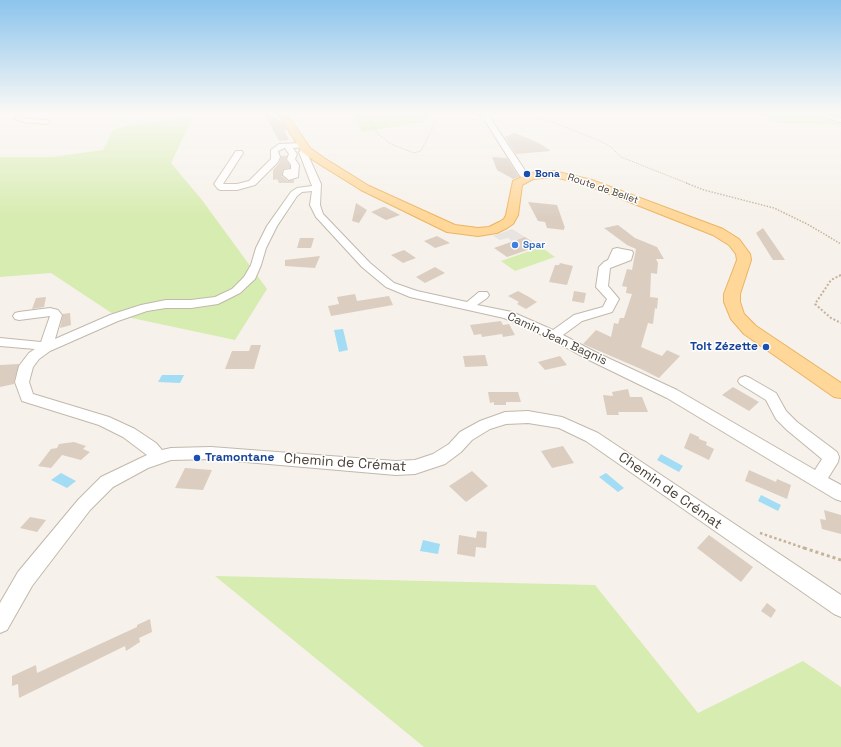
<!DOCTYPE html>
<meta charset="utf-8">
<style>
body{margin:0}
canvas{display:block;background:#f6f1ea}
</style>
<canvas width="841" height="747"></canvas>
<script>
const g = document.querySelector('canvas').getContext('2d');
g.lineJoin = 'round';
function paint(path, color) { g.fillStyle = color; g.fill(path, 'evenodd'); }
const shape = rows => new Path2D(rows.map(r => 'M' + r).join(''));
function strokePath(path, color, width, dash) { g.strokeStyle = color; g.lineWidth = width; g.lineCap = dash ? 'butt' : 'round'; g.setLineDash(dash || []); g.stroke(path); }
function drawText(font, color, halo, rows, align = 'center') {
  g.font = font + ' "Space Grotesk",sans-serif'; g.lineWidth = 3; g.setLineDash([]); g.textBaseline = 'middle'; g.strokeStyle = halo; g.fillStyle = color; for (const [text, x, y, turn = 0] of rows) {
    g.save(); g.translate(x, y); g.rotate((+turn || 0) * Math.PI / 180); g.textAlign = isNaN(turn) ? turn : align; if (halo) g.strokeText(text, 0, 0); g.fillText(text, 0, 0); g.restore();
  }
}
paint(shape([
 [354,113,433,113,424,122,362,132],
 [754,113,841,113,841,125,780,123],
 [193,117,171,163,202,200,267,289,235,340,113,314,51,273,0,277,0,157,53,157,103,150,113,130,128,125],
 [541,247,555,257,515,271,501,261],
 [215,576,595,585,698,713,803,661,841,687,841,747,424,747]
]), '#d7ecb0');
paint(shape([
 [512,229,525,237,512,241,508,238,500,240,493,236]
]), '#e7e4e1');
paint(shape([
 [343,329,348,350,339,352,334,330],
 [162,375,184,375,180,383,158,382],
 [661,454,683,466,679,472,657,460],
 [61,473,76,481,67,488,51,480],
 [606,473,624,488,618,492,599,477],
 [761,495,781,505,778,511,758,501],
 [423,540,440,544,438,554,420,551]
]), '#a3dcf5');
paint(shape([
 [264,113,280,120,287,130,284,130,289,140,279,141],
 [515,133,539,143,551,151,516,154,505,137],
 [281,156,287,156,286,160,290,165,290,168,283,169,282,176,288,181,294,180,294,183,279,183,277,179,273,180,273,170,279,163],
 [492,157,507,158,519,177,513,179,497,170],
 [528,202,557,205,565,228,564,228,564,230,547,228,545,222,538,221],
 [356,203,367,210,359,223,352,221],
 [383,207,385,207,400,215,386,220,371,212],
 [618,225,635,238,657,247,664,259,656,259,658,263,657,274,651,273,650,297,658,298,657,309,655,308,653,324,648,323,641,347,662,356,667,350,680,356,659,378,641,369,583,344,596,330,611,337,614,323,618,324,620,318,624,318,632,294,626,293,627,287,622,286,627,269,632,270,636,249,627,245,604,228],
 [763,228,785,260,773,260,756,233],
 [437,236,450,243,435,248,424,241],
 [525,237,539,246,507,257,494,248],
 [300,238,314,238,311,248,297,248],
 [404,250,416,258,403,263,391,255],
 [320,256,315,268,285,266,285,260],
 [560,263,573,266,567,285,549,282,555,265,559,265],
 [435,267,445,273,425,283,416,277],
 [518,291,529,297,537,302,526,309,517,304,519,302,508,296],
 [574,291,586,293,584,303,572,301],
 [355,294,357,301,389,296,393,305,331,316,328,306,339,304,337,297],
 [46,297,44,307,32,309,36,298],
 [70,313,71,325,60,328,63,314],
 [501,321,503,325,509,324,515,335,503,337,502,334,482,337,481,334,474,335,470,325],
 [251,345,261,345,254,369,225,369,232,351,249,351],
 [485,355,488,366,465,367,463,356],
 [560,356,567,365,545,370,538,362],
 [19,364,14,382,14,384,0,387,0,365],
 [733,387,759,402,749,411,722,395],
 [628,389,630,397,642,397,648,412,618,412,619,415,607,415,603,395,613,396,612,392],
 [488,392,518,392,521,402,506,402,506,405,494,405,494,402,490,403],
 [690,433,699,437,699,439,707,442,706,445,714,449,709,460,684,448],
 [74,442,86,446,83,449,90,452,81,460,62,455,51,468,38,466,51,449,57,448,59,444],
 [563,446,574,463,552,468,541,451],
 [185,468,212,470,203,490,175,488],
 [749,470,776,482,777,479,791,485,787,499,745,481],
 [472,471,488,486,466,502,449,486],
 [824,510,841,515,841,534,822,529,820,519,826,520],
 [30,517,46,520,37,532,20,528],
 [477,531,487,532,486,548,476,547,475,557,457,554,459,535,476,538],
 [709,535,753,567,741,582,697,548],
 [767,603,776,610,771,618,761,611],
 [150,619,152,632,139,638,140,642,126,651,125,646,19,698,18,684,12,686,12,676,36,665,37,673,137,627,137,625]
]), '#dbcec1');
const minor = shape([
 [15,113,21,113,21,117,26,119,47,120,50,122,47,124,23,122,15,119,15,113],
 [475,113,487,113,526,172,532,177,531,179,525,179,520,176,482,116,475,113],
 [810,113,820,113,841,118,841,122,811,114,810,113],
 [302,143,305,143,305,147,293,148,297,154,295,159,299,165,298,177,289,180,283,175,284,170,291,169,291,165,287,159,289,154,285,148,284,148,278,151,280,157,278,162,255,185,237,190,221,190,218,189,214,184,236,151,242,151,243,153,223,184,237,184,249,181,271,159,271,150,279,144,302,143],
 [303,148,306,148,310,150,307,153,321,184,320,205,323,214,370,263,394,283,417,291,467,302,479,292,487,292,489,295,487,298,477,305,512,312,553,330,574,315,603,307,607,299,596,287,599,267,604,262,608,260,613,249,617,248,632,251,633,253,631,260,610,268,608,286,619,299,612,312,582,321,563,335,595,352,677,390,815,470,822,459,787,430,776,419,766,400,740,384,738,381,740,378,745,376,750,378,776,393,786,411,797,422,837,452,839,457,838,462,828,478,841,485,841,501,835,499,667,398,585,358,549,338,504,318,410,297,386,287,362,267,316,217,310,205,312,191,302,192,297,196,277,226,266,248,261,265,255,279,240,293,218,304,191,308,166,308,147,311,118,321,50,351,39,359,33,367,29,382,33,394,109,417,135,429,156,443,162,450,171,448,211,447,396,461,415,460,433,454,449,444,460,432,480,421,505,412,528,411,562,417,598,433,841,595,841,617,834,614,586,441,559,428,528,423,506,424,490,429,472,440,461,452,445,464,415,474,396,475,211,459,171,460,148,468,113,487,90,510,32,586,7,630,0,633,0,603,18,572,78,500,101,477,147,455,123,437,99,425,22,401,15,382,19,366,29,353,35,349,0,346,0,338,41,342,50,316,19,320,15,319,13,316,15,313,19,312,50,308,58,310,62,315,55,339,110,315,141,305,166,300,191,300,215,297,232,289,244,277,251,265,256,248,267,226,291,192,297,188,312,186,299,152,303,148]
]);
const major = shape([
 [278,113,286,113,310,148,324,158,369,186,455,225,478,228,489,227,499,222,504,219,506,215,513,181,531,173,554,171,592,180,723,229,739,239,750,254,751,260,740,294,740,302,744,314,756,326,841,383,841,398,834,397,744,334,731,319,724,302,724,294,737,260,736,254,729,245,713,235,584,184,554,177,533,179,522,185,518,215,513,224,507,228,497,233,478,236,447,232,361,190,316,162,302,152,278,113]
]);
strokePath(minor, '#c2b8ab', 2);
strokePath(major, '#ecb461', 2);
strokePath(shape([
 [366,113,378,134,391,144,414,153,421,151,440,113],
 [530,113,600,141,611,147,621,157,689,184]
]), '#c5b29b', 1, [1, 1]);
strokePath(shape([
 [686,183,704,190,774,208,809,225,841,244],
 [839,276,841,275]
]), '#c5b29b', 1.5, [1.5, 1.5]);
strokePath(shape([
 [841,275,831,280,815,304,831,318,841,323]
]), '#c5b29b', 2, [2, 2]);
strokePath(shape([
 [760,533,807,549]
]), '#c5b29b', 2.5, [2.5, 2.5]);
strokePath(shape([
 [804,548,841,560]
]), '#c5b29b', 3, [3, 3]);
paint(minor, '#fff');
paint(major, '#ffd799');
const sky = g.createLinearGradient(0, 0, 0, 217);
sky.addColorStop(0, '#8cc4ed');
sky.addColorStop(0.52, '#fbf9f6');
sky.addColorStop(1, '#fbf9f600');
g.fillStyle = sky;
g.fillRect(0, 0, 841, 217);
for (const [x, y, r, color] of [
 [527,174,4,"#1a4fb4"],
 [515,245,4,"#3f7fe0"],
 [766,347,4,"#1a4fb4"],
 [197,458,4,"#1a4fb4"]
]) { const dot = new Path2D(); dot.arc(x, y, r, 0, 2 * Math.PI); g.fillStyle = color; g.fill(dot); strokePath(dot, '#fff', 1.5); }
drawText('bold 10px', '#164399', '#fff', [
 ["Bona",535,174]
], 'left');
drawText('10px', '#4a4137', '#fff', [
 ["Route de Bellet",603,189,19]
]);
drawText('bold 10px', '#366cbe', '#fff', [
 ["Spar",523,245]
], 'left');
drawText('12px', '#4a4137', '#fff', [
 ["Camin Jean Bagnis",557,339,25]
]);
drawText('bold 12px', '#164399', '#fff', [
 ["Toit Zézette",758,347],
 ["Tramontane",205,458,"left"]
], 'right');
drawText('14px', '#4a4137', '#fff', [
 ["Chemin de Crémat",345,463,4],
 ["Chemin de Crémat",670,491,35]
]);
</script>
